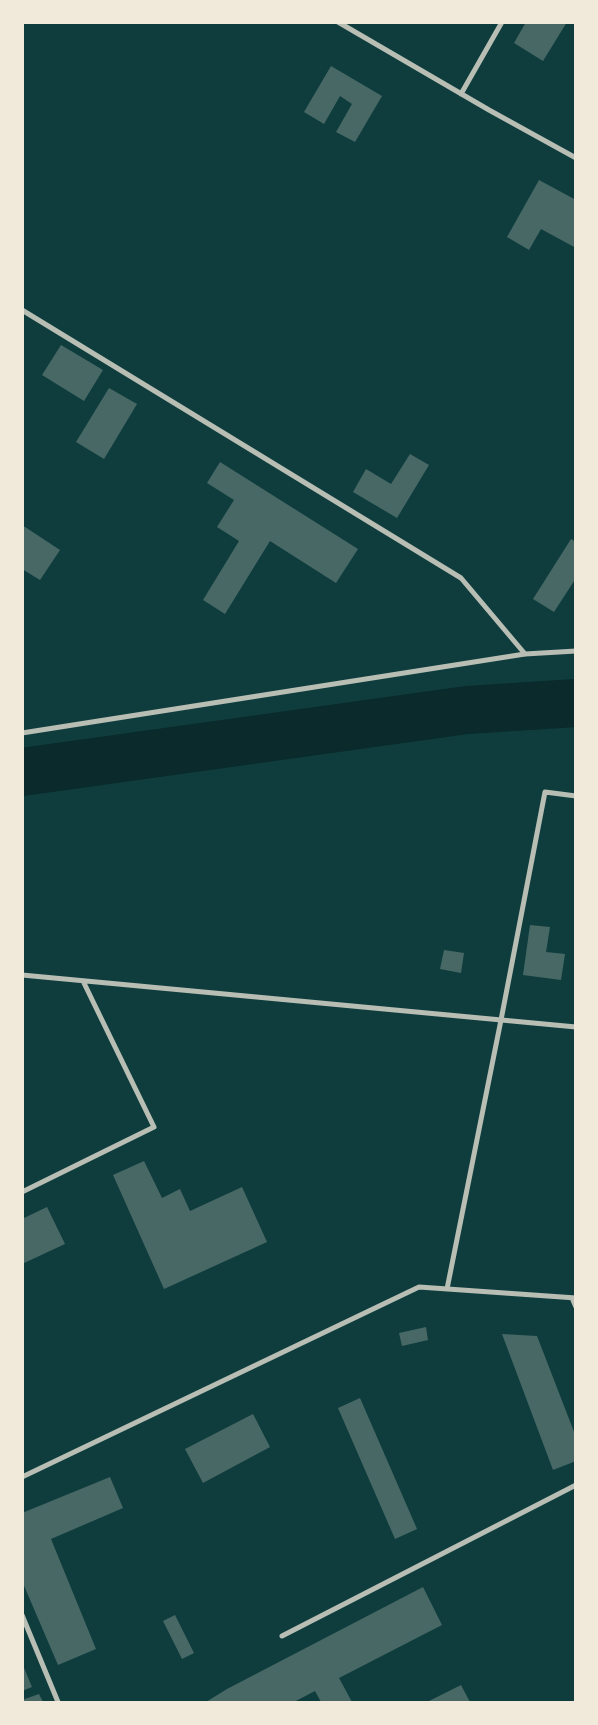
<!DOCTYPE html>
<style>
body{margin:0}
#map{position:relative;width:598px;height:1725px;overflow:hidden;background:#0f3d3e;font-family:Manrope,sans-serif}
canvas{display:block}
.frame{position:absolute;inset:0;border:24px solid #f1e9da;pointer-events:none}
</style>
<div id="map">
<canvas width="598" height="1725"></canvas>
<div class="frame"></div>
</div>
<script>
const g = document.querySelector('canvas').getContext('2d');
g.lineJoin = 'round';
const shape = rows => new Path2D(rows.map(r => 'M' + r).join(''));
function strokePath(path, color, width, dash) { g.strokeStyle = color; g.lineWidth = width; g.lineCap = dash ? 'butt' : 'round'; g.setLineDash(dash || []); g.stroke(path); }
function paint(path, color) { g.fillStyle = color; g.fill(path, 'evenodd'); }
strokePath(shape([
 [22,772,467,710,576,703]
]), '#0a2a2b', 48);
paint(shape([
 [526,22,567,22,543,61,514,43],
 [331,66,382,96,355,142,336,132,352,104,340,96,324,124,304,112],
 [539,180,576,200,576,248,541,229,529,250,507,237],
 [61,345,103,370,84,401,42,375],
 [109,388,137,404,104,459,76,442],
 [410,454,429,465,397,518,353,492,366,469,391,484],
 [220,462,358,549,336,583,270,541,225,614,203,600,239,541,217,527,234,500,207,483],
 [22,525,60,550,40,580,22,569],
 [571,539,576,542,576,578,554,612,533,599],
 [530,925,550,927,546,952,565,954,561,980,523,975],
 [444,950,464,953,461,973,440,969],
 [144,1161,162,1198,180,1189,190,1211,242,1187,267,1242,164,1289,113,1175],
 [47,1207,65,1244,22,1264,22,1219],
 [426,1327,428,1340,402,1346,399,1333],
 [502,1334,537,1336,576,1437,576,1461,553,1470],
 [360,1398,417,1529,395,1539,338,1408],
 [253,1414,270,1447,203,1483,185,1449],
 [110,1477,123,1508,51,1539,96,1649,58,1665,22,1581,22,1513],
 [423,1587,442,1625,339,1678,352,1702,321,1702,315,1691,294,1702,206,1702,227,1689],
 [175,1615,194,1653,182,1659,163,1621],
 [22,1663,32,1687,22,1691],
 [461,1685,470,1702,427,1702],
 [39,1694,43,1702,22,1702,22,1700]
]), '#486865');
strokePath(shape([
 [338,22,489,110,576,158],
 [461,94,502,22],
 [22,310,461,578,525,654],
 [22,733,525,654,576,651],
 [22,975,576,1027],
 [22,1192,154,1127,83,981],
 [447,1289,501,1020,545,792,576,796],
 [572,1298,576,1307],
 [22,1477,419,1287,576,1298],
 [22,1615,58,1702],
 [282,1636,576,1485]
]), '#b8beb3', 5);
</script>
